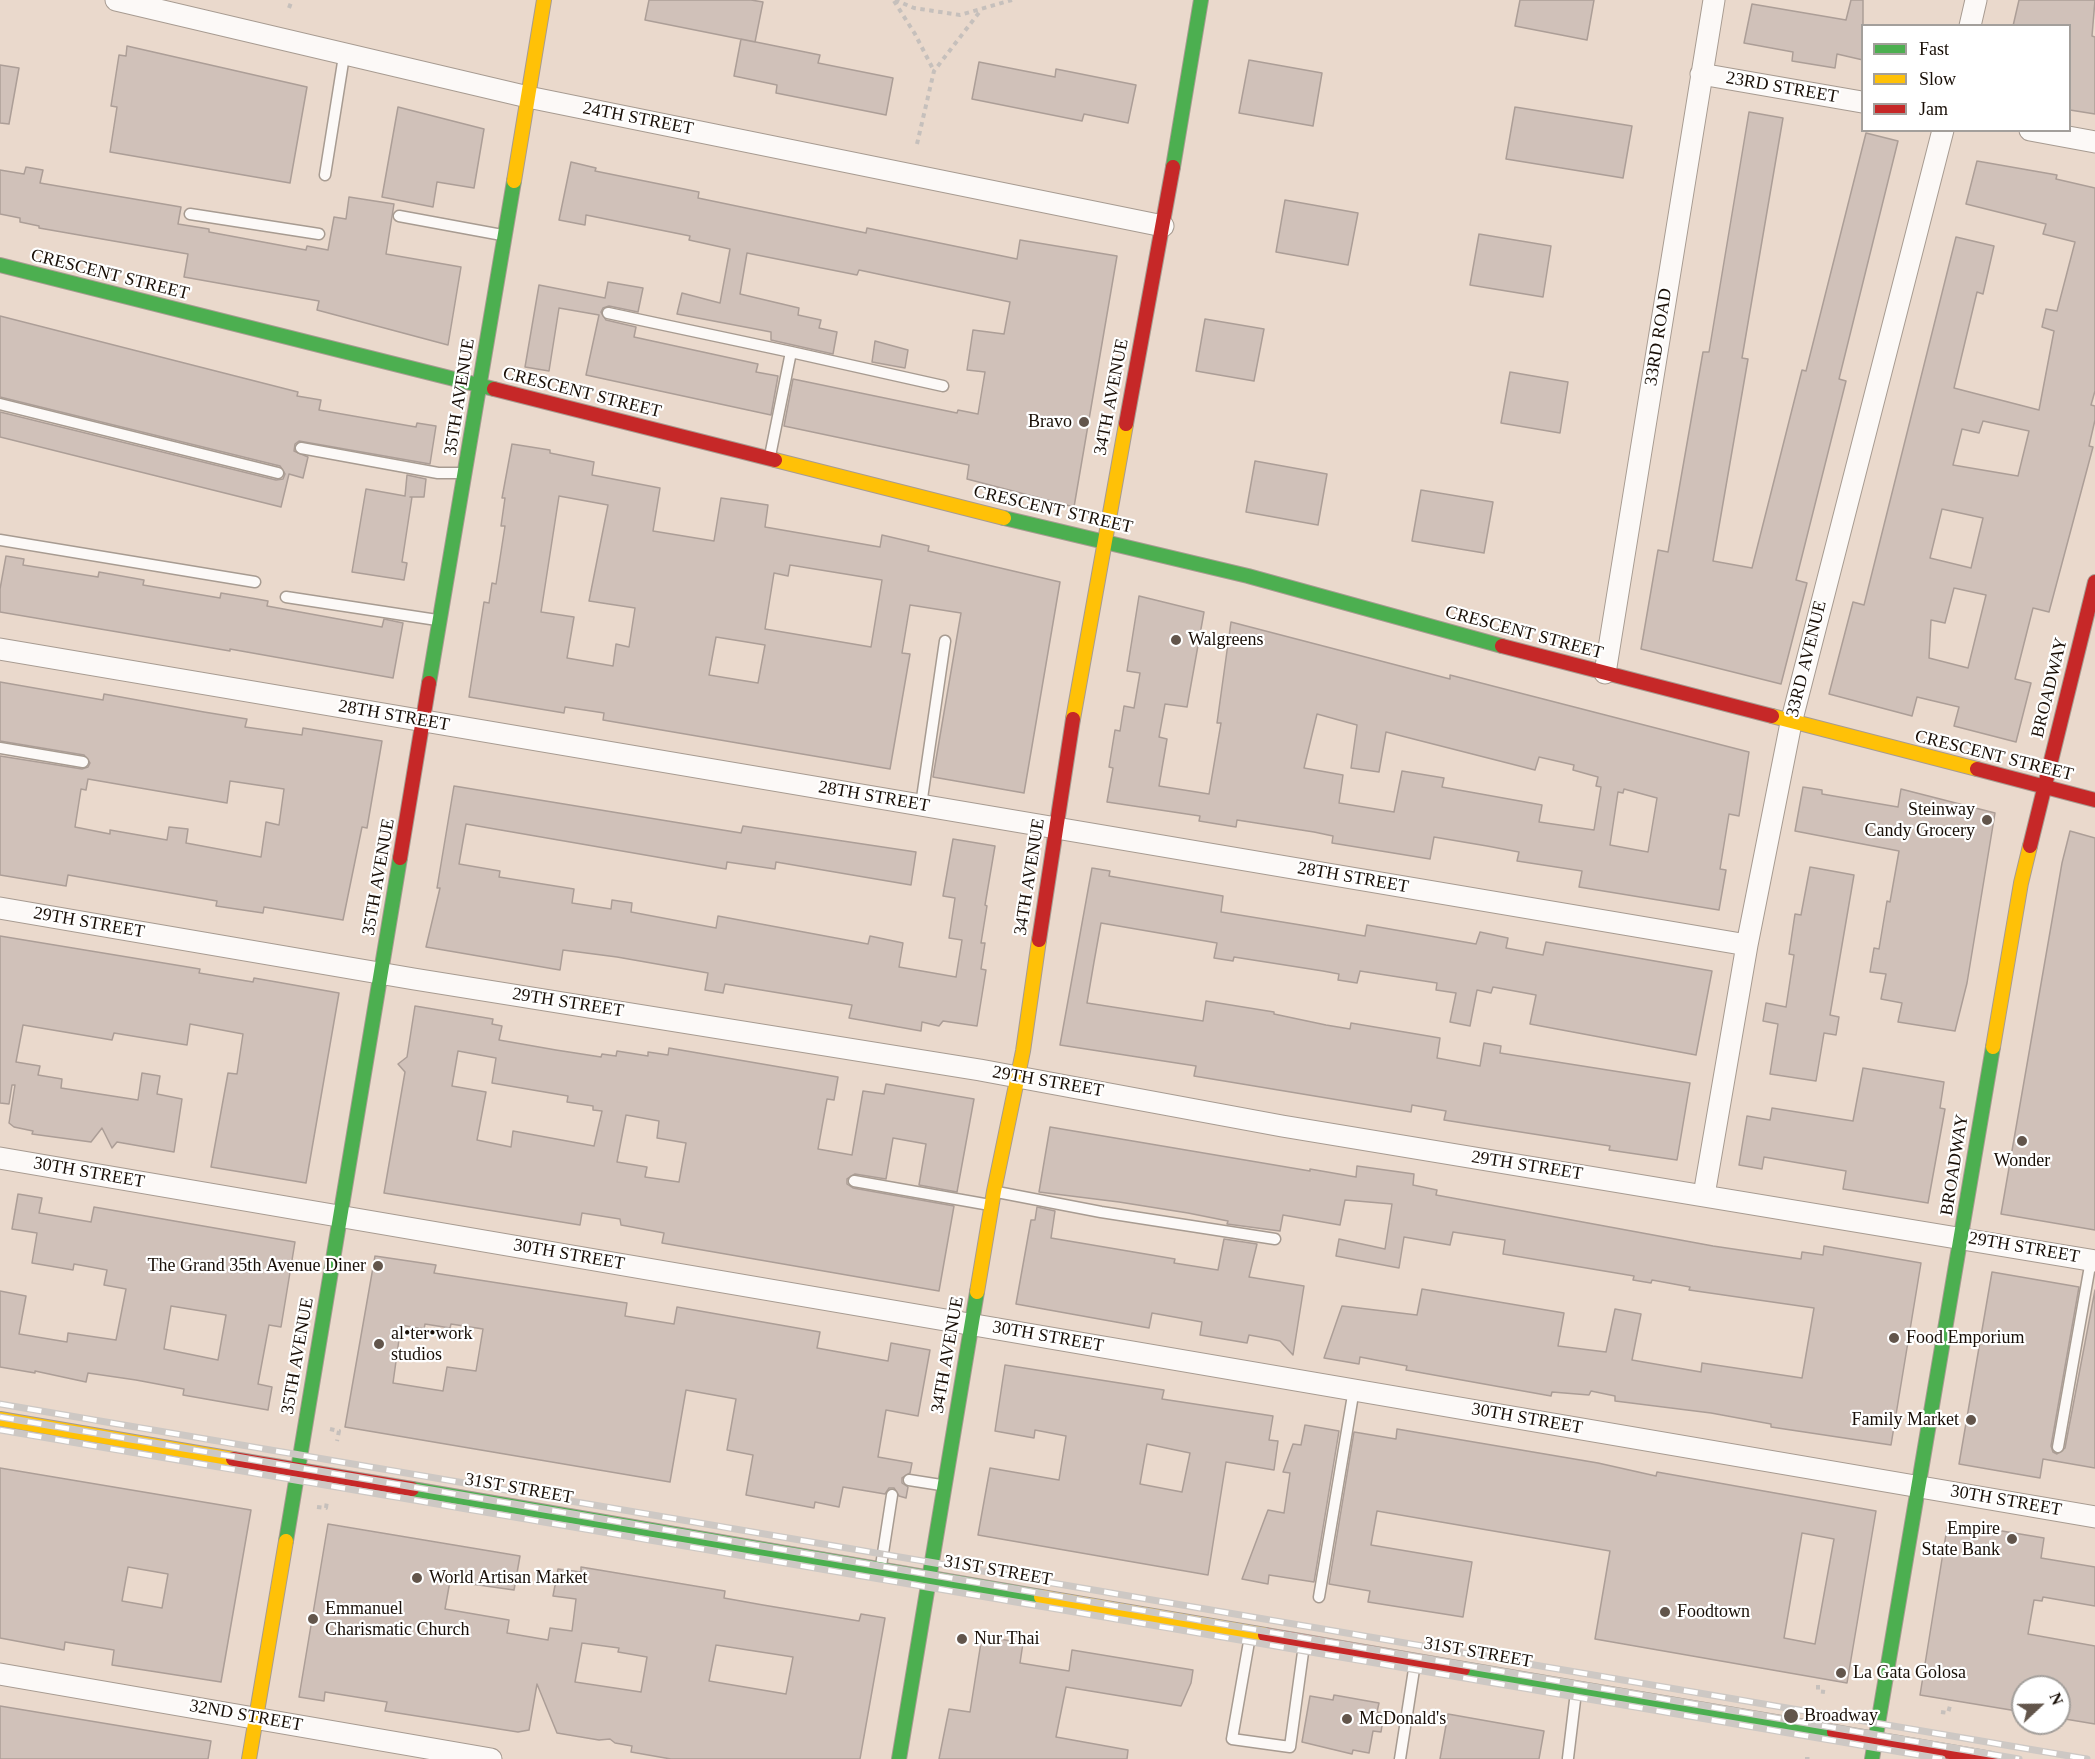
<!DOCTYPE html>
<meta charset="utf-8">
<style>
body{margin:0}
#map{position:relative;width:2095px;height:1759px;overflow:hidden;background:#ead9cc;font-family:"Times New Roman",serif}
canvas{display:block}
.legend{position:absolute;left:1861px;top:24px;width:210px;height:108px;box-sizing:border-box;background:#fff;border:2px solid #a39f9b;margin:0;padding:8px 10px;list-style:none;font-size:18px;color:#180e06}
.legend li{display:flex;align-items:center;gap:12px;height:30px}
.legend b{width:30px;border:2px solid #a39f9b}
.north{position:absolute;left:2011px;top:1675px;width:60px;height:60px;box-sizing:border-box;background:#fff;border:2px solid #a39f9b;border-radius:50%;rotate:68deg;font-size:16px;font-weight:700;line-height:24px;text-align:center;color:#180e06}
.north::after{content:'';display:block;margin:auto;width:21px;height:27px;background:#62554b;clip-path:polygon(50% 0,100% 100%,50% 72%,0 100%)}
</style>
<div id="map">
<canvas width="2095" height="1759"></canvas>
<ul class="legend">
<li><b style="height:8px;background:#4caf50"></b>Fast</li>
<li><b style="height:8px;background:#ffc107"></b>Slow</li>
<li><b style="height:8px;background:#c62828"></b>Jam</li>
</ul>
<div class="north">N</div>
</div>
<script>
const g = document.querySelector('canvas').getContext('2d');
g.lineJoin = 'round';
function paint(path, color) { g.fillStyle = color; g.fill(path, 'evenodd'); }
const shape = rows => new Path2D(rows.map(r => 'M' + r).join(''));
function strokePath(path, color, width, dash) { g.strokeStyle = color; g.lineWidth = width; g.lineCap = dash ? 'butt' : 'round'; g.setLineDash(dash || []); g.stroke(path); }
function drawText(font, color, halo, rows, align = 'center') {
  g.font = font + ' "Times New Roman",serif'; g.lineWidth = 4.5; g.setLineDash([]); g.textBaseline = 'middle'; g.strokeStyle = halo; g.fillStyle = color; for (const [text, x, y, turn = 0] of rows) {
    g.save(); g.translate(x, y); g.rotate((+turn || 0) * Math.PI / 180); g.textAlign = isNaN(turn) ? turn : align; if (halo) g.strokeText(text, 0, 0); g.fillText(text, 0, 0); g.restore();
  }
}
const building = shape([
 [649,0,751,0,763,2,755,42,645,20,649,0],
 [1520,0,1594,0,1587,40,1515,26,1520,0],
 [1851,0,1863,0,1863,60,1837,54,1835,68,1792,61,1793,52,1744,43,1752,4,1846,20,1851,0],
 [2019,0,2095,0,2092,36,2095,37,2095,114,2070,110,2070,26,2013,26,2019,0],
 [741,39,820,55,818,63,893,78,886,115,776,93,777,85,734,76,741,39],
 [127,46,307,87,290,183,110,152,117,107,111,106,119,55,126,56,127,46],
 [1249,60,1322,73,1313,126,1239,113,1249,60],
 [979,62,1055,77,1056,69,1136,85,1128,123,1084,114,1082,121,972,99,979,62],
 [0,65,19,68,9,124,0,123,0,65],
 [398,107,484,129,474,188,437,182,433,207,382,197,398,107],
 [1515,107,1632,126,1623,178,1506,159,1515,107],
 [1749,112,1783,118,1742,358,1748,359,1713,561,1752,568,1802,370,1806,371,1866,133,1898,141,1839,379,1846,381,1796,580,1807,583,1781,684,1641,649,1658,550,1668,552,1703,352,1709,352,1749,112],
 [1977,161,2057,175,2056,179,2095,188,2095,391,2091,405,2095,406,2095,420,2089,446,2093,447,2049,612,2033,608,2015,679,2031,683,2016,742,1954,726,1959,707,1917,697,1912,716,1829,694,1853,602,1864,605,1956,237,1994,246,1983,294,1977,292,1954,388,2039,410,2054,331,2042,327,2046,309,2057,311,2075,242,2043,234,2046,224,1966,204,1977,161],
 [1983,421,2029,431,2018,476,1953,465,1962,429,1979,433,1983,421],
 [1942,509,1983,518,1971,568,1930,558,1942,509],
 [1954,588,1986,595,1968,668,1929,658,1931,620,1945,623,1954,588],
 [571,162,596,168,595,171,699,192,698,198,866,233,867,228,1017,259,1020,240,1117,256,1074,507,967,479,969,465,784,426,793,379,957,413,958,410,978,414,985,372,967,370,973,330,1004,334,1010,302,859,270,857,275,747,253,740,294,799,308,798,315,821,320,819,328,837,332,833,354,771,340,771,332,677,314,682,293,720,303,730,249,689,240,690,236,586,215,585,225,559,220,571,162],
 [26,167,43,170,40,183,181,207,178,224,209,229,209,232,306,250,307,246,328,250,334,217,346,219,349,197,394,204,386,254,461,267,448,345,317,310,319,301,184,277,188,254,39,228,39,226,20,222,20,218,0,214,0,170,24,174,26,167],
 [1285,200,1358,213,1348,265,1276,252,1285,200],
 [1479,234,1551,246,1543,297,1470,285,1479,234],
 [608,282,643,288,638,312,609,306,603,308,601,312,606,320,636,327,634,337,758,364,756,372,778,376,771,415,586,375,599,315,559,308,549,371,525,367,539,285,605,298,608,282],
 [0,316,298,392,297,396,321,400,319,410,416,427,417,423,436,426,430,464,299,441,295,444,294,451,308,457,303,478,289,474,281,507,0,437,0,412,276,480,283,479,285,474,280,466,0,397,0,316],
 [1205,319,1264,329,1254,381,1196,371,1205,319],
 [875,341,908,350,905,368,872,362,875,341],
 [1510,372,1568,382,1560,433,1501,423,1510,372],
 [512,444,550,450,550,453,594,462,592,475,660,488,653,531,714,541,721,498,768,505,765,527,880,547,882,535,929,546,928,551,1060,582,1024,793,933,777,961,613,910,605,902,653,910,654,890,769,603,720,604,713,565,707,564,713,469,697,484,602,489,603,492,583,496,584,505,526,501,526,505,498,502,498,512,444],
 [559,496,608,505,589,601,635,608,629,647,616,644,613,666,567,658,574,617,541,612,559,496],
 [790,565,882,580,871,647,765,629,774,573,788,576,790,565],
 [716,637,765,645,758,683,709,675,716,637],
 [1255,461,1327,474,1318,525,1246,512,1255,461],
 [407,475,426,479,424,497,410,497,412,497,402,562,407,563,404,580,352,572,366,489,405,496,407,475],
 [1421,490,1493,502,1484,553,1412,541,1421,490],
 [6,556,24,559,23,565,98,577,99,572,144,580,143,585,220,598,221,593,257,599,268,601,267,606,382,627,384,619,403,623,393,678,230,649,230,651,0,612,0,589,6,556],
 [1139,596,1204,612,1187,707,1165,704,1159,737,1167,739,1159,786,1209,794,1221,723,1217,723,1231,622,1450,679,1450,675,1749,752,1739,816,1729,814,1720,869,1726,870,1719,910,1579,887,1582,871,1517,861,1519,852,1487,846,1434,837,1430,859,1332,843,1333,836,1314,832,1237,820,1236,827,1199,821,1200,816,1107,802,1113,768,1109,767,1115,730,1120,731,1124,706,1134,708,1140,673,1127,671,1139,596],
 [1317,714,1357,725,1351,768,1379,772,1386,732,1535,770,1539,757,1574,765,1573,770,1598,777,1596,786,1601,787,1594,830,1539,822,1542,805,1442,787,1444,778,1402,771,1394,812,1339,803,1343,775,1304,768,1317,714],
 [1624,789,1657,798,1648,852,1610,845,1618,792,1623,793,1624,789],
 [0,682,103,700,104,694,204,712,247,719,245,727,302,735,303,728,382,741,367,828,362,827,343,920,264,907,263,913,216,906,217,901,68,875,66,886,0,875,0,756,82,769,88,767,90,763,84,755,0,741,0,682],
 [88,779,227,803,230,781,284,789,279,825,266,822,261,857,186,843,188,829,169,827,167,840,110,830,110,834,75,827,81,789,86,790,88,779],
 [454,786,741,833,743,826,916,852,911,885,776,862,775,869,727,862,726,869,466,824,459,864,500,871,499,877,574,889,572,903,611,909,612,900,632,903,631,912,716,928,718,916,868,944,870,936,903,943,899,967,956,977,962,940,949,938,955,898,943,896,953,839,995,846,985,905,987,906,981,943,985,943,981,969,986,970,977,1026,943,1021,939,1026,922,1022,921,1031,849,1018,852,1005,725,984,723,993,705,990,708,973,617,957,563,950,560,970,426,947,440,888,437,888,454,786],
 [1803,787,1822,790,1822,794,1898,807,1901,789,1995,813,1967,983,1955,1031,1898,1022,1902,1003,1881,999,1886,974,1870,972,1874,948,1879,949,1887,901,1890,902,1899,851,1795,831,1803,787],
 [2070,831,2095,838,2095,1230,2001,1214,2062,863,2070,831],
 [1810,867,1854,875,1830,1015,1839,1017,1836,1035,1824,1033,1816,1081,1770,1074,1778,1024,1763,1021,1766,1003,1786,1007,1794,955,1789,954,1795,914,1801,915,1810,867],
 [1092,868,1110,871,1109,876,1223,896,1221,912,1313,927,1365,936,1367,925,1476,944,1480,932,1508,938,1506,948,1543,955,1546,942,1712,971,1696,1055,1530,1024,1536,995,1493,987,1491,993,1477,990,1470,1026,1450,1022,1456,993,1436,990,1437,983,1360,971,1357,983,1338,980,1339,974,1323,971,1234,957,1233,961,1214,958,1217,943,1101,923,1094,962,1087,1003,1203,1021,1206,1001,1274,1012,1274,1014,1326,1025,1350,1029,1351,1023,1440,1038,1437,1058,1480,1066,1484,1043,1501,1046,1500,1053,1690,1083,1677,1160,1609,1150,1610,1146,1444,1120,1446,1111,1412,1105,1411,1112,1194,1076,1196,1066,1060,1045,1092,868],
 [0,936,200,969,199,973,253,982,254,978,339,993,306,1183,211,1167,228,1073,237,1074,243,1034,190,1024,187,1045,114,1033,112,1040,23,1025,16,1062,40,1066,38,1075,62,1079,61,1088,138,1100,142,1073,160,1076,157,1094,182,1099,174,1152,117,1142,112,1148,102,1128,91,1142,32,1134,33,1131,14,1127,9,1123,15,1085,12,1085,9,1104,0,1103,0,936],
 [415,1006,493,1019,492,1024,502,1026,499,1040,556,1050,601,1057,602,1054,616,1056,617,1051,648,1056,648,1052,668,1055,669,1048,838,1077,834,1100,827,1099,818,1149,852,1155,863,1091,884,1094,886,1084,974,1099,957,1192,919,1185,926,1144,893,1138,886,1179,855,1174,847,1179,847,1184,853,1188,954,1206,939,1291,662,1243,664,1233,621,1225,620,1219,582,1213,580,1225,384,1193,405,1072,398,1064,407,1057,415,1006],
 [458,1051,496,1058,492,1083,568,1096,567,1102,593,1106,593,1110,602,1111,594,1146,513,1131,511,1147,477,1140,486,1092,452,1086,458,1051],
 [626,1115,659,1121,657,1138,686,1143,679,1182,645,1177,647,1167,617,1162,626,1115],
 [1863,1068,1944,1082,1940,1108,1945,1109,1928,1203,1843,1189,1846,1171,1764,1157,1762,1169,1739,1165,1747,1116,1770,1120,1772,1108,1853,1121,1863,1068],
 [1050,1127,1310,1171,1310,1169,1356,1177,1357,1166,1414,1174,1413,1185,1437,1190,1436,1195,1713,1246,1801,1259,1802,1252,1823,1255,1824,1246,1921,1263,1891,1445,1771,1427,1771,1424,1711,1413,1615,1401,1615,1396,1591,1391,1589,1395,1552,1392,1551,1396,1406,1370,1407,1366,1360,1357,1359,1364,1324,1358,1342,1306,1417,1315,1422,1289,1564,1313,1558,1346,1606,1352,1615,1309,1641,1314,1632,1360,1701,1372,1702,1363,1802,1378,1814,1308,1689,1290,1690,1287,1652,1280,1651,1283,1633,1280,1634,1276,1503,1254,1505,1240,1453,1232,1450,1245,1404,1237,1399,1268,1336,1256,1339,1239,1385,1249,1392,1204,1345,1200,1340,1225,1283,1215,1280,1231,1227,1224,1228,1221,1188,1213,1119,1202,1039,1192,1050,1127],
 [18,1194,42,1198,39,1213,91,1222,94,1207,295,1242,281,1327,269,1325,258,1384,272,1387,268,1410,183,1395,184,1389,136,1380,88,1373,86,1382,35,1371,35,1373,0,1367,0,1291,26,1296,19,1334,67,1342,68,1333,116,1340,126,1289,104,1285,107,1270,74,1264,73,1270,32,1263,37,1233,12,1229,18,1194],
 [171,1306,226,1315,218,1360,164,1349,171,1306],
 [1037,1207,1055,1211,1051,1238,1175,1259,1174,1263,1218,1270,1224,1239,1257,1244,1249,1277,1304,1286,1293,1355,1280,1341,1271,1339,1249,1335,1247,1343,1200,1335,1202,1322,1152,1313,1149,1328,1016,1304,1031,1220,1035,1220,1037,1207],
 [375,1256,436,1265,434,1273,627,1303,625,1316,674,1324,677,1307,820,1332,817,1348,888,1361,891,1343,930,1350,918,1416,886,1410,878,1457,912,1463,910,1473,902,1478,902,1483,908,1487,906,1498,899,1496,894,1488,889,1488,885,1494,843,1487,839,1507,815,1502,814,1508,746,1495,753,1455,727,1450,736,1399,686,1390,670,1482,345,1427,375,1256],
 [425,1324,450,1328,451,1324,483,1329,476,1371,447,1367,443,1391,393,1383,401,1325,424,1329,425,1324],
 [1992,1272,2079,1287,2051,1446,2053,1452,2057,1454,2065,1448,2095,1290,2095,1468,2043,1459,2040,1478,1959,1464,1992,1272],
 [1005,1365,1164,1390,1162,1399,1273,1416,1269,1440,1278,1441,1274,1470,1226,1462,1208,1575,978,1535,990,1468,1059,1480,1066,1436,1035,1430,1034,1438,995,1431,1005,1365],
 [1147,1444,1190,1453,1182,1492,1140,1484,1147,1444],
 [1305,1425,1339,1431,1314,1582,1269,1575,1268,1584,1242,1579,1268,1510,1284,1513,1290,1473,1283,1472,1293,1444,1301,1445,1305,1425],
 [1397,1429,1598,1463,1656,1476,1657,1472,1876,1511,1847,1683,1595,1639,1610,1551,1377,1511,1371,1545,1472,1562,1463,1617,1368,1602,1370,1591,1329,1584,1354,1432,1396,1439,1397,1429],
 [1802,1533,1834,1539,1815,1644,1784,1638,1802,1533],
 [0,1468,251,1510,221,1682,112,1665,114,1650,65,1642,64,1650,0,1638,0,1468],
 [128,1567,168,1574,162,1608,122,1601,128,1567],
 [1948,1522,2044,1538,2041,1558,2095,1567,2095,1606,2043,1597,2042,1601,2034,1600,2028,1634,2095,1646,2095,1724,2059,1718,2059,1687,2023,1687,2023,1712,1920,1695,1948,1522],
 [328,1524,520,1556,514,1590,450,1581,445,1609,509,1620,507,1633,548,1640,550,1628,572,1631,576,1599,553,1596,558,1569,581,1572,581,1567,725,1591,724,1598,763,1605,859,1621,861,1614,885,1618,860,1759,671,1759,631,1752,632,1746,615,1743,610,1739,599,1740,557,1733,537,1684,529,1730,518,1732,385,1711,387,1702,325,1692,324,1701,299,1697,328,1524],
 [582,1643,619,1648,618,1652,647,1657,641,1692,575,1682,582,1643],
 [716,1645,793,1657,786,1694,709,1681,716,1645],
 [982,1636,1023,1643,1020,1663,1069,1671,1072,1650,1193,1670,1191,1683,1181,1706,1066,1687,1056,1737,1128,1750,1127,1759,939,1759,949,1709,970,1712,982,1636],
 [1334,1695,1379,1703,1377,1712,1384,1713,1381,1732,1373,1731,1369,1753,1353,1750,1352,1754,1302,1742,1310,1696,1333,1700,1334,1695],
 [0,1706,211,1741,208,1759,0,1759,0,1706],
 [1448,1714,1544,1731,1539,1759,1440,1759,1448,1714]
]);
paint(building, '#d0c1b9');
strokePath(building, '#ac9e97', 1.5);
const lane = shape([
 [325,175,344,56],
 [190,214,319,234],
 [399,216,502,235],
 [608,313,791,352,770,456],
 [791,352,943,386],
 [0,404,278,473],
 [301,448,438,473,462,473],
 [0,540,255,582],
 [286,597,437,620],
 [0,748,83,762],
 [921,805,945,641],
 [854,1181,990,1205],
 [997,1192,1101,1212,1275,1239],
 [2058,1447,2091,1260],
 [909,1480,941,1485],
 [881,1566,892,1495],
 [1319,1597,1354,1389],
 [1250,1636,1232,1739,1290,1747,1304,1645],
 [1568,1758,1576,1692],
 [1400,1759,1415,1663]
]);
const street = shape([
 [116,0,528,97,1163,226],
 [1970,26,1976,0],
 [1701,74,1862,102],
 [2030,130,2095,142],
 [0,649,1747,945],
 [1605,673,1714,0],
 [0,908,414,979,980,1070,1282,1126,2095,1261],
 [0,1158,2095,1517],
 [1704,1195,1747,945,1791,723,1943,130],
 [0,1674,491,1759]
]);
const fast = shape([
 [1173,167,1201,0],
 [0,265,494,389],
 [1004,518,1248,576,1502,646],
 [429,683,514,181],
 [412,1489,1041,1597],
 [286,1541,400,858],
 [1463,1669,1834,1732],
 [899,1759,977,1292],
 [1872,1759,1993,1047]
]);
const slow = shape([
 [514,181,544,0],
 [775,460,1004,518],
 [1772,716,1977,769],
 [1073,719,1126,424],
 [1993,1047,2021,883,2030,846],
 [977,1292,994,1191,1023,1051,1039,940],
 [0,1419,233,1459],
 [1041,1597,1265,1635],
 [249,1759,286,1541]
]);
const jam = shape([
 [494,389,775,460],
 [1126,424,1173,167],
 [1502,646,1772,716],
 [1977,769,2095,800],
 [2030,846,2095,582],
 [400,858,429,683],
 [1039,940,1073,719],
 [233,1459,412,1489],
 [1265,1635,1463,1669],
 [1834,1732,1991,1759]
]);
strokePath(lane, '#a79b91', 13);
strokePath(street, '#a79b91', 23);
strokePath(fast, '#a79b91', 16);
strokePath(slow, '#a79b91', 16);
strokePath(jam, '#a79b91', 16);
strokePath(shape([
 [895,0,914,8,960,15,1012,0],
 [894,1,915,34,934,71],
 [289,8,292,0],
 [917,144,934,71,981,10],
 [330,1429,339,1431,337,1441],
 [317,1507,326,1508,327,1501],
 [1818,1685,1818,1691,1825,1692],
 [1941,1712,1948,1713,1950,1706],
 [1805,1759,1813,1759]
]), '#c6c0bc', 4, [4.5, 4.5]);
strokePath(lane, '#fcf9f7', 10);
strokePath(street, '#fcf9f7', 21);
strokePath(fast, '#4caf50', 14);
strokePath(slow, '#ffc107', 14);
strokePath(jam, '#c62828', 14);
const rail = shape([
 [0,1404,2087,1759],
 [0,1417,2019,1759],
 [0,1430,1942,1759]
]);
strokePath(rail, '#cdc8c4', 7);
strokePath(rail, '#fff', 4.5, [14]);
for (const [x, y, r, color] of [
 [1084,422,6,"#62554b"],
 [1176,640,6,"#62554b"],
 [1987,820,6,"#62554b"],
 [2022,1141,6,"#62554b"],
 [378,1266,6,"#62554b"],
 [1894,1338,6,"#62554b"],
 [379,1344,6,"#62554b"],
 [1971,1420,6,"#62554b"],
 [2012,1539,6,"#62554b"],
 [417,1578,6,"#62554b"],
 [1665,1612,6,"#62554b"],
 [313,1619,6,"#62554b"],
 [962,1639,6,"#62554b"],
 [1841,1673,6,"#62554b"],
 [1791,1716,8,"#62554b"],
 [1347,1719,6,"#62554b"]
]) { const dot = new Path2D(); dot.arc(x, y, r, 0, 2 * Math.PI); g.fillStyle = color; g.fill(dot); strokePath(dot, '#fff', 2); }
drawText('18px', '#180e06', '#fff', [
 ["23RD STREET",1782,88,10],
 ["24TH STREET",638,119,11],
 ["CRESCENT STREET",110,275,14],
 ["33RD ROAD",1659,337,-81],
 ["CRESCENT STREET",582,393,14],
 ["35TH AVENUE",460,397,-81],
 ["34TH AVENUE",1112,397,-79],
 ["CRESCENT STREET",1053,510,13],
 ["CRESCENT STREET",1524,633,15],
 ["33RD AVENUE",1807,659,-76],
 ["BROADWAY",2050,688,-76],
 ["28TH STREET",394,716,10],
 ["CRESCENT STREET",1994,756,14],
 ["28TH STREET",874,797,10],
 ["35TH AVENUE",379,877,-80],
 ["34TH AVENUE",1030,877,-81],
 ["28TH STREET",1353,878,10],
 ["29TH STREET",89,923,10],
 ["29TH STREET",568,1003,9],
 ["29TH STREET",1048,1082,10],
 ["BROADWAY",1955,1165,-81],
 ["29TH STREET",1527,1166,9],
 ["30TH STREET",89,1173,10],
 ["29TH STREET",2024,1248,10],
 ["30TH STREET",569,1255,10],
 ["30TH STREET",1048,1337,10],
 ["34TH AVENUE",948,1355,-80],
 ["35TH AVENUE",298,1356,-80],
 ["30TH STREET",1527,1419,10],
 ["31ST STREET",519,1489,10],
 ["30TH STREET",2006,1501,10],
 ["31ST STREET",998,1571,10],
 ["31ST STREET",1478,1653,10],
 ["32ND STREET",246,1716,10]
]);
drawText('18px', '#180e06', '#fff', [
 ["Bravo",1072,422,"right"],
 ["Walgreens",1188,640],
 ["Steinway",1975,810,"right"],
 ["Candy Grocery",1975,831,"right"],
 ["Wonder",2022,1161,"center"],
 ["The Grand 35th Avenue Diner",366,1266,"right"],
 ["al•ter•work",391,1334],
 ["studios",391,1355],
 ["Food Emporium",1906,1338],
 ["Family Market",1959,1420,"right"],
 ["Empire",2000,1529,"right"],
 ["State Bank",2000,1550,"right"],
 ["World Artisan Market",429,1578],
 ["Emmanuel",325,1609],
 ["Charismatic Church",325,1630],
 ["Foodtown",1677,1612],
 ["Nur Thai",974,1639],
 ["La Gata Golosa",1853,1673],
 ["Broadway",1804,1716],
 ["McDonald's",1359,1719]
], 'left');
</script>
